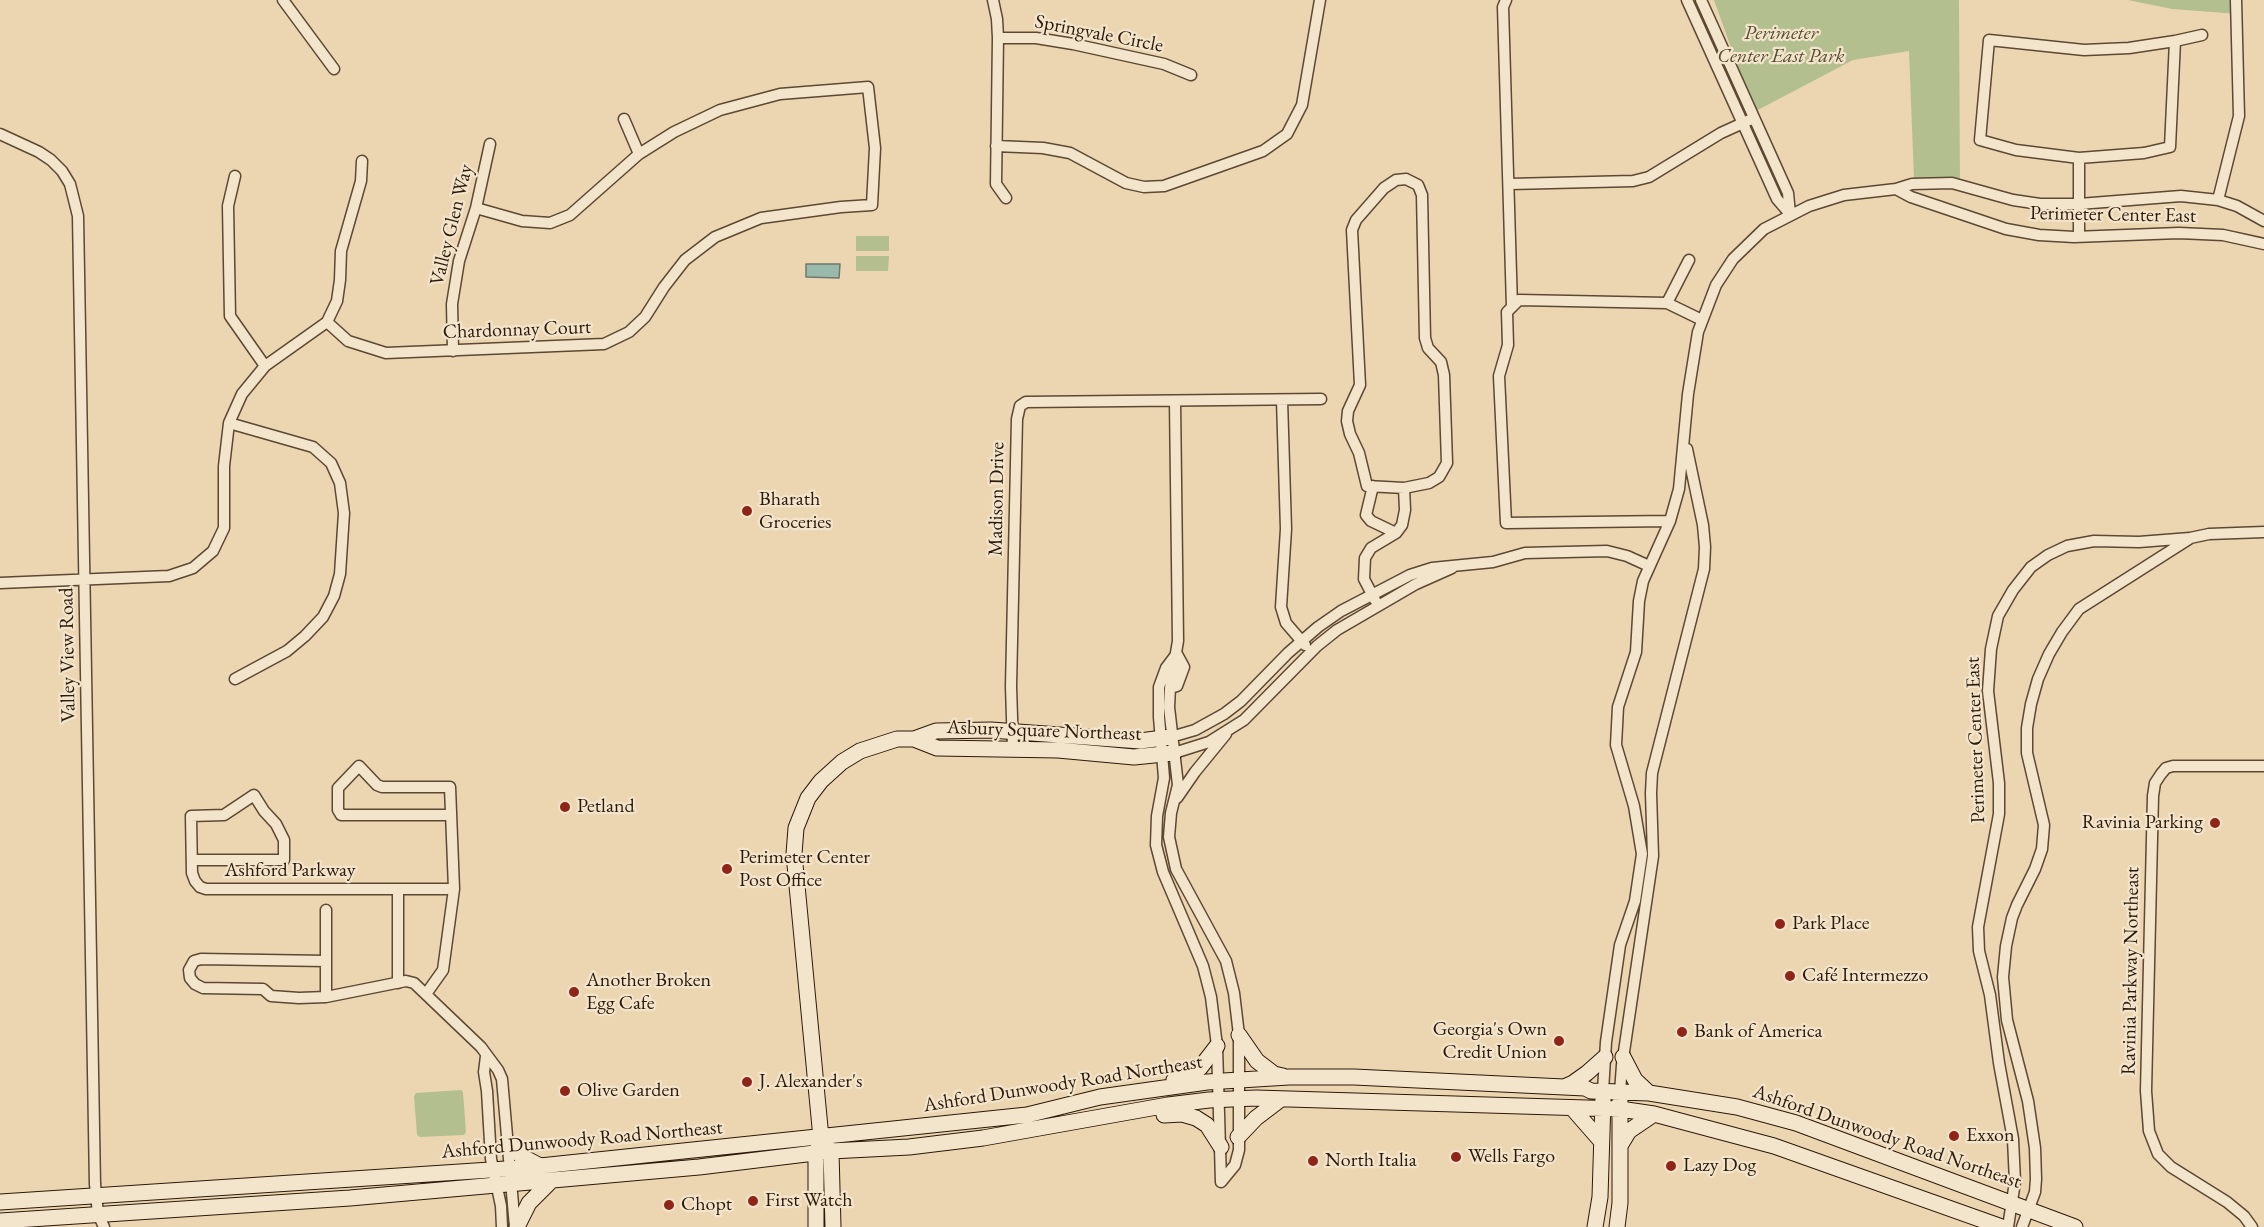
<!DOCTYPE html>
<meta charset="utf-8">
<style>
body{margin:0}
canvas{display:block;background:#ecd6b1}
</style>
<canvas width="2264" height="1227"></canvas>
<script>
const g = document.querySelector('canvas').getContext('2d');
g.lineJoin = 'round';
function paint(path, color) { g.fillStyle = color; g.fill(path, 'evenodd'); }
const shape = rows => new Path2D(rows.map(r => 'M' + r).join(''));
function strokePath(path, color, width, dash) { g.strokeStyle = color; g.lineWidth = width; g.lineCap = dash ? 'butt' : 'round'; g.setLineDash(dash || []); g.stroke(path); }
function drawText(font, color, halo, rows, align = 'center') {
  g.font = font + ' "EB Garamond",serif'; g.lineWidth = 4.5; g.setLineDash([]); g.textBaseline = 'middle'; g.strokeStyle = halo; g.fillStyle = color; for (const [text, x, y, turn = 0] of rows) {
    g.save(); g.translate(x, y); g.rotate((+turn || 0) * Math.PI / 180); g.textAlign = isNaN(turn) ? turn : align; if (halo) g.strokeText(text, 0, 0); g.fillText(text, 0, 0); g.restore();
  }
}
paint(shape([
 [1714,0,1959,0,1960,185,1914,179,1909,51,1853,60,1754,112],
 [2128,0,2236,0,2238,14,2172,9],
 [856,236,889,236,889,251,856,251],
 [856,256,889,256,888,271,856,271],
 [461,1090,463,1092,466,1132,464,1135,420,1137,417,1135,414,1096,416,1093]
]), '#b3bf8f');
const water = shape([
 [806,264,840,264,839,278,806,277,806,264]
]);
paint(water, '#99b9ad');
strokePath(water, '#6d796b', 1.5);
const street = shape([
 [283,0,334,69],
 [993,0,997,19,998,38,996,184,1006,198],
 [1506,0,1503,7,1512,307],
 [1687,0,1777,199,1790,214],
 [1701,0,1788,193,1790,214],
 [998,38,1036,38,1073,44,1164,64,1191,75],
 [2175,41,2202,35],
 [624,119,639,154],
 [0,134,39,152,51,160,62,171,70,184,78,216,95,1184,98,1214,104,1227],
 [996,146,1043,148,1070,153,1126,183,1144,187,1164,186,1263,151,1287,134,1302,105,1320,0],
 [2079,158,2016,150,1980,140,1989,40,2084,50,2129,48,2175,41,2170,147,2144,153,2079,158,2079,236],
 [235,176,228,206,230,316,265,366],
 [1406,179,1418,185,1422,195,1425,338,1428,348,1441,362,1444,375,1447,463,1439,477,1429,483,1404,488,1367,486,1359,453,1350,434,1347,421,1348,411,1360,385,1352,230,1356,220,1384,188,1396,180,1406,179],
 [1510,184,1633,181,1649,177,1721,133,1754,118],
 [1896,189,1911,197,2006,229,2039,235,2074,237,2179,233,2223,235,2264,244],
 [2218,200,2239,116,2236,0],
 [1667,303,1689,260],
 [327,322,348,341,386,353,604,344,629,332,645,317,664,287,685,260,715,237,761,218,841,207,872,205,875,148,868,87,780,94,720,110,674,132,639,154,570,215,550,223,522,221,476,208],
 [453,351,452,304,459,261,476,208,490,144],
 [1282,400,1286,529,1281,607,1286,623,1305,645],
 [1175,401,1178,641,1170,688,1169,707,1178,785,1171,813,1169,837,1176,869,1226,961,1234,993,1239,1035,1239,1150,1235,1165,1221,1182],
 [229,423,313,447,331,463,340,483,344,513,340,574,334,596,323,617,305,636,287,651,235,679],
 [1373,486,1366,515,1371,521,1396,533],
 [1670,521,1506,523,1499,376,1508,345,1507,312,1519,300,1667,303,1702,320],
 [0,583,169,576,193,568,213,551,224,528,224,466,229,423,242,394,265,366,327,322,337,301,340,280,341,251,361,181,362,161],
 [1375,600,1364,579,1365,558,1371,548,1396,533,1402,525,1405,510,1404,488],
 [1175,656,1166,668,1159,687,1159,717,1164,778,1157,816,1156,845,1163,872,1203,966,1211,997,1217,1046,1221,1182],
 [1170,688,1177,686,1184,667,1177,654],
 [1171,737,1195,730,1224,714,1241,701,1288,653,1318,627,1341,611,1410,575,1432,568,1493,562,1525,553,1607,551,1627,556,1649,566],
 [1013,749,1011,686,1017,419,1020,406,1026,402,1321,399],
 [1174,753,1209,742,1244,720,1317,646,1337,630,1416,584,1452,568],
 [1177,798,1195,772,1226,734],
 [192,860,284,860,284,840,276,824,264,811,254,795,224,815,191,816,192,873,195,881,200,887,206,889,454,889],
 [326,910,326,961,201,959,194,961,189,970,190,978,195,984,203,988,263,989,271,996,299,998,326,997,406,981,414,983,481,1047,498,1070,502,1079,515,1227],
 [326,961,326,997],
 [398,983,398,889],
 [426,994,443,970,454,889,450,787,382,787,377,785,359,766,338,788,338,810,341,815,450,815],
 [486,1056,484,1072,487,1091,491,1159,501,1206,502,1227],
 [1603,1091,1606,1042,1620,945,1635,901,1642,854,1634,806,1616,745,1618,707,1636,652,1639,601,1643,581,1670,521,1679,489,1688,394,1698,332,1716,285,1733,259,1764,229,1809,206,1844,195,1896,189,1912,184,1952,183,2013,200,2040,204,2079,204,2181,196,2218,200,2237,206,2264,221],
 [1620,1092,1622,1065,1653,856,1651,793,1652,773,1704,569,1705,547,1703,525,1687,449],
 [2008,1227,2015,1182,2013,1139,1999,1063,1990,995,1979,951,1978,927,1999,814,1999,783,1988,691,1991,649,1998,616,2013,590,2031,567,2048,555,2067,546,2094,541,2139,542,2190,538,2209,534,2264,532],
 [2022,1227,2035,1192,2036,1179,2035,1148,2028,1101,2007,1020,2003,977,2006,946,2012,918,2017,905,2035,869,2042,849,2044,825,2027,753,2027,728,2031,704,2038,679,2049,654,2062,632,2079,609,2189,539],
 [2252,1227,2244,1216,2227,1202,2171,1167,2158,1154,2149,1131,2146,1091,2153,796,2155,783,2161,774,2166,768,2173,766,2264,766]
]);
const secondary = shape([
 [914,739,937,748,1058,750,1134,757,1174,753],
 [1239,1035,1257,1061,1274,1074,1283,1076],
 [1623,1057,1635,1080,1649,1093],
 [1174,1080,1185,1077,1200,1068,1217,1046],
 [1564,1087,1573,1083,1587,1073,1605,1057],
 [1573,1109,1601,1141],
 [1164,1115,1182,1114,1196,1118,1207,1125,1221,1147],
 [1238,1137,1256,1118,1281,1099],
 [507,1142,521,1156,540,1166],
 [826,1145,831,1151,833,1227],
 [1620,1146,1629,1131,1654,1114],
 [0,1202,521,1168,1027,1115,1100,1097,1207,1082,1289,1077,1354,1077,1585,1088,1591,1091,1649,1093,1737,1107,1796,1123,2075,1227],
 [0,1221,350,1198,699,1167,831,1151,909,1147,983,1138,1168,1105,1209,1100,1256,1098,1620,1109,1654,1114,1774,1146,2002,1227],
 [517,1227,529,1203,550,1182],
 [816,1227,816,1154,821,1138,794,854,796,828,808,798,821,781,842,762,860,751,897,739,914,739,936,731,991,730,1140,741,1171,737],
 [1595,1227,1600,1197,1603,1100],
 [1617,1227,1620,1203,1620,1101]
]);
strokePath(street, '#5c4833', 13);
strokePath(secondary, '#2c1909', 17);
strokePath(street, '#f3e4cc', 10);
strokePath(secondary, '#f3e4cc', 15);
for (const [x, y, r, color] of [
 [747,511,6,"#8f2418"],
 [565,807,6,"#8f2418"],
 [2215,823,6,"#8f2418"],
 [727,869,6,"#8f2418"],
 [1780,924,6,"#8f2418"],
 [1790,976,6,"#8f2418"],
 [574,992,6,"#8f2418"],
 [1682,1032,6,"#8f2418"],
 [1559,1041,6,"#8f2418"],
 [747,1082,6,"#8f2418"],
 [565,1091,6,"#8f2418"],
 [1954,1136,6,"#8f2418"],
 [1456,1157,6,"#8f2418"],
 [1313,1161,6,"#8f2418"],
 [1671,1166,6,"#8f2418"],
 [753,1201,6,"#8f2418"],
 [669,1205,6,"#8f2418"]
]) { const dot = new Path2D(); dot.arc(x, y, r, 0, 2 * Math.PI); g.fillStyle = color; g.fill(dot); strokePath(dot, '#f3e4cc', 2); }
drawText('20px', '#2c1909', '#f3e4cc', [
 ["Springvale Circle",1099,34,11],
 ["Perimeter Center East",2113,215,1],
 ["Valley Glen Way",452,225,-76],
 ["Chardonnay Court",517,330,-2],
 ["Madison Drive",997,499,-89],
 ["Valley View Road",68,655,-91],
 ["Asbury Square Northeast",1044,731,2],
 ["Perimeter Center East",1976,740,-92],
 ["Ashford Parkway",290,871],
 ["Ravinia Parkway Northeast",2131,971,-89],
 ["Ashford Dunwoody Road Northeast",1063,1084,-9],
 ["Ashford Dunwoody Road Northeast",1887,1137,19],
 ["Ashford Dunwoody Road Northeast",582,1140,-5]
]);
drawText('italic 20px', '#544b31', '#f3e4cc', [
 ["Perimeter",1781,34],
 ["Center East Park",1781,57]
]);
drawText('20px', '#2c1909', '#f3e4cc', [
 ["Bharath",759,500],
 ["Groceries",759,523],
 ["Petland",577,807],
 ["Ravinia Parking",2203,823,"right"],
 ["Perimeter Center",739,858],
 ["Post Office",739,881],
 ["Park Place",1792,924],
 ["Café Intermezzo",1802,976],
 ["Another Broken",586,981],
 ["Egg Cafe",586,1004],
 ["Georgia's Own",1547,1030,"right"],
 ["Credit Union",1547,1053,"right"],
 ["Bank of America",1694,1032],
 ["J. Alexander's",759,1082],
 ["Olive Garden",577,1091],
 ["Exxon",1966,1136],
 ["Wells Fargo",1468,1157],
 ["North Italia",1325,1161],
 ["Lazy Dog",1683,1166],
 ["First Watch",765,1201],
 ["Chopt",681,1205]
], 'left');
</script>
